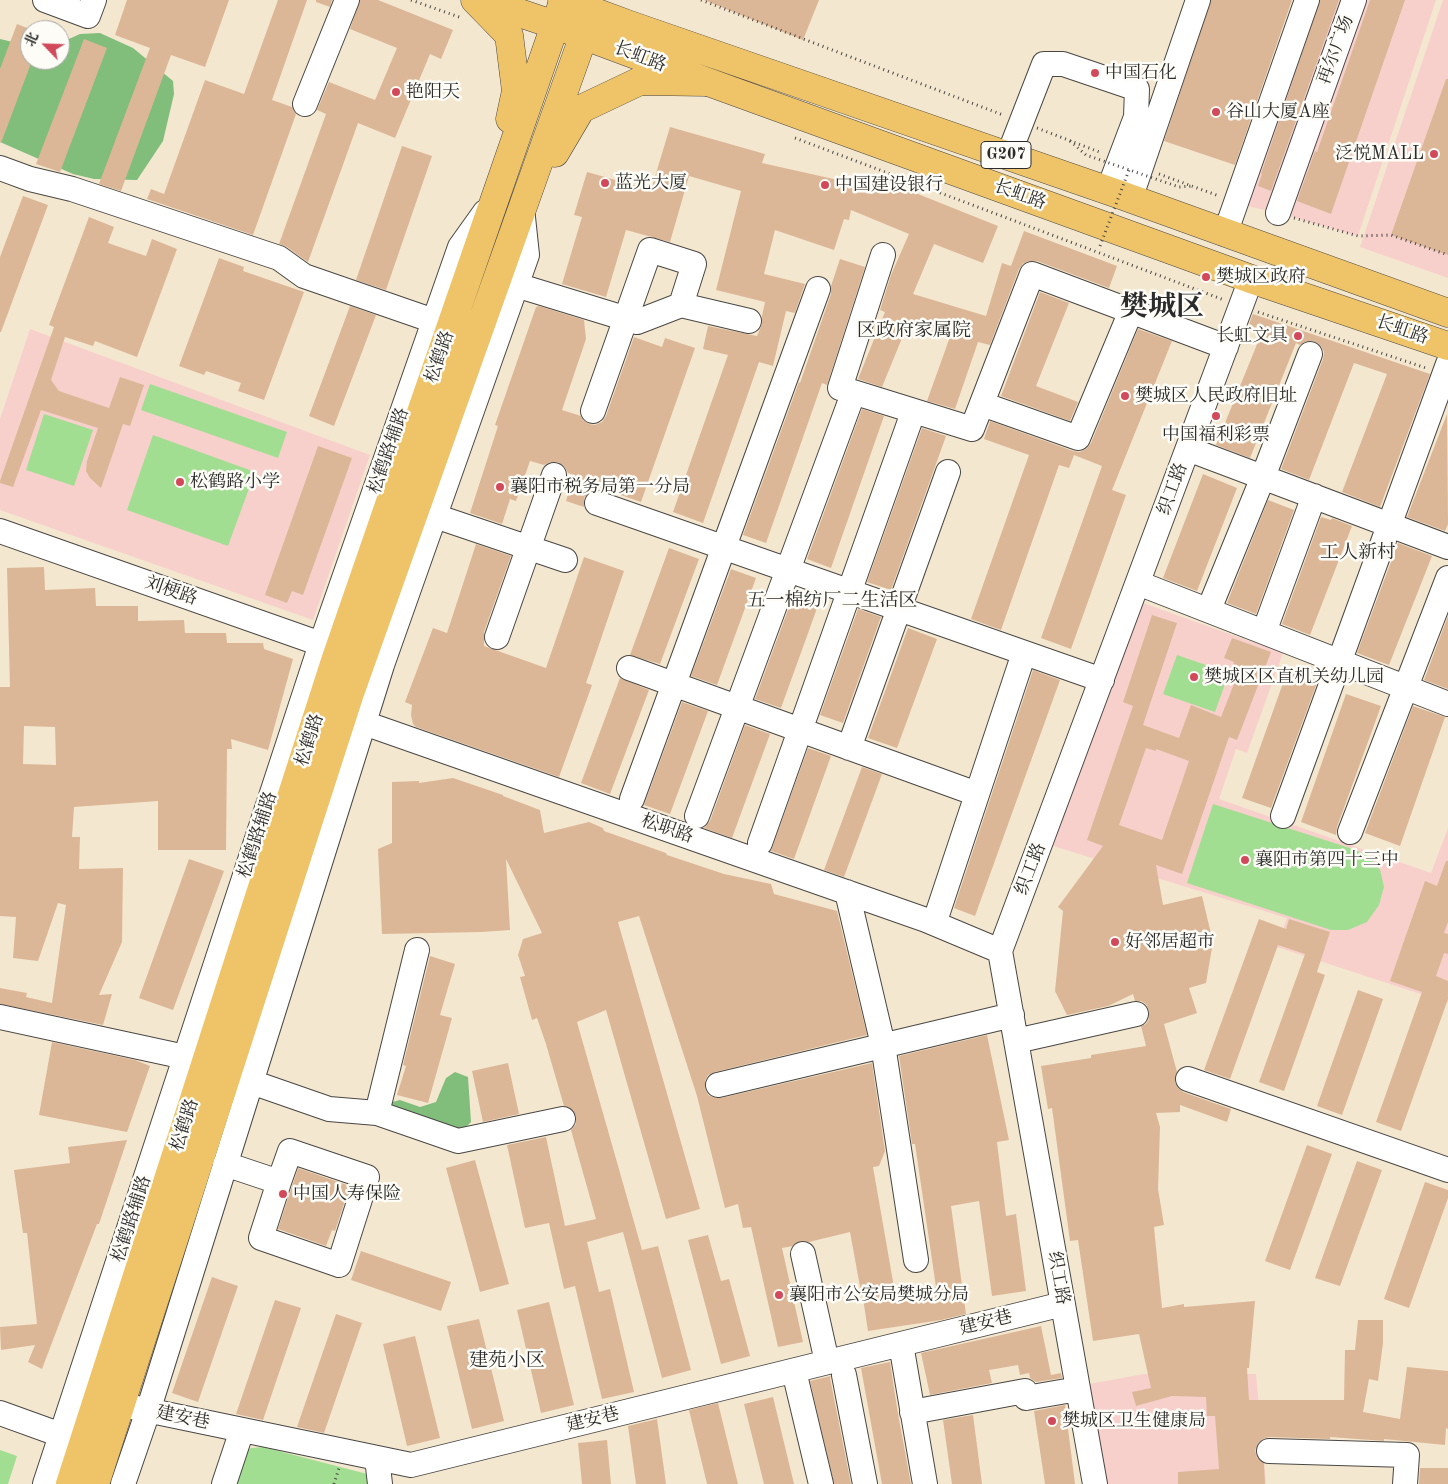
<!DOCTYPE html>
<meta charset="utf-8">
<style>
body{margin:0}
#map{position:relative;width:1448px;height:1484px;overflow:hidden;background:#f4e7cf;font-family:"Old Standard TT","Noto Serif SC",serif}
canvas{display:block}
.north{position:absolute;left:20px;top:20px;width:50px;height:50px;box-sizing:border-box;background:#fdfcf7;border:1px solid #a9a8a5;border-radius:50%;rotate:294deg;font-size:14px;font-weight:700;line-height:20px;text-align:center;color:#2b2b2b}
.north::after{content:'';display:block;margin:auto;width:18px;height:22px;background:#d1495b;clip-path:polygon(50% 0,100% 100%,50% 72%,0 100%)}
</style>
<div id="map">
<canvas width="1448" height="1484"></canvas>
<div class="north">北</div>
</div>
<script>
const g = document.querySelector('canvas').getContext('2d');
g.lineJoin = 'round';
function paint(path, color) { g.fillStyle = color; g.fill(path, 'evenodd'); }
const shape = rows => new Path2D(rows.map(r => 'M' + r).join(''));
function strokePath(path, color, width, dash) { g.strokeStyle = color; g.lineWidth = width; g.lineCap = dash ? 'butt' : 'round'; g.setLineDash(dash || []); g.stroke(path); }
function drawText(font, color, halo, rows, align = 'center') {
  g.font = font + ' "Old Standard TT","Noto Serif SC",serif'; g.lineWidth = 5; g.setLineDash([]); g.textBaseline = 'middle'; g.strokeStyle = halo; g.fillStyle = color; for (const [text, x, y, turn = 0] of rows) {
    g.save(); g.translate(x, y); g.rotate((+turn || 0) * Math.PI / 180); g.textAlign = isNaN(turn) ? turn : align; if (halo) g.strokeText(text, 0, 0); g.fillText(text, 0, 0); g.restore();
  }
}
paint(shape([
 [1316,0,1436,0,1358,236,1278,213,1247,206],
 [1443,0,1448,0,1448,278,1360,247],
 [30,329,370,455,313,620,0,510,0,419],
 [1140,602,1283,653,1247,753,1236,749,1219,799,1431,873,1448,828,1448,1003,1277,947,1287,918,1053,846],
 [1144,1374,1256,1374,1266,1484,1100,1484,1084,1385]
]), '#f7d0cc');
paint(shape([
 [150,384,287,432,278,458,141,410],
 [44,414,93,430,74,486,26,470],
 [153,435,255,472,228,546,127,510],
 [1177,655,1229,673,1215,712,1163,694],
 [1213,804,1356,850,1370,857,1380,870,1384,887,1379,905,1367,922,1348,930,1331,930,1187,883],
 [263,1447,379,1477,380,1484,233,1484,243,1453,251,1448],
 [0,1450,17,1456,8,1484,0,1484]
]), '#a2de91');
paint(shape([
 [100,33,133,48,173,81,174,94,163,141,137,180,94,179,73,174,0,142,0,39,30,46,30,60,60,60,60,43,80,34],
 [455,1072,468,1077,471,1122,464,1129,450,1131,390,1107,392,1102,400,1100,420,1107,436,1102,446,1078]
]), '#81bd7b');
paint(shape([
 [127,0,229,0,205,67,171,55,121,191,99,184,150,48,115,35],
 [278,0,307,0,272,100,292,107,296,114,253,235,147,199,151,189,164,194,205,80,244,94],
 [316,0,332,0,330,7,316,2],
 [360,0,378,0,453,30,441,59,430,54,395,138,358,123,308,262,287,247,279,244,326,114,317,110,329,82,375,100,397,48,350,29],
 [704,0,819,0,803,40],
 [1211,0,1292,0,1235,165,1164,141],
 [1320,0,1339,0,1271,191,1258,186,1262,174,1261,174],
 [1370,0,1405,0,1331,214,1297,201,1315,151,1317,152],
 [17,24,30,29,30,66,1,143,0,142,0,69],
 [84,39,107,48,60,172,36,164],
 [1446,79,1448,79,1448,255,1391,235],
 [670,127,765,154,762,163,869,187,873,176,998,226,983,263,934,244,913,294,986,316,1002,263,1011,266,1024,231,1117,266,1109,288,1037,261,1029,261,1023,264,1019,269,990,345,978,342,955,409,927,401,951,334,909,321,882,387,858,379,885,312,880,310,891,275,909,234,851,210,849,220,844,219,834,250,775,230,764,274,805,284,795,313,786,311,773,366,759,362,703,523,673,512,728,355,703,349,708,326,757,336,762,324,762,316,765,302,716,290,741,191,689,176,670,242,626,230,606,297,562,284,582,217,574,215,587,172,651,190],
 [402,146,432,156,386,290,356,280],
 [23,196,48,205,1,332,0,332,0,257],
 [89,217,114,227,108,243,146,256,152,239,177,249,137,357,95,341,93,346,65,337,51,380,59,391,109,408,120,377,144,385,130,426,123,424,101,488,90,478,86,471,87,461,98,428,41,410,13,487,0,483,0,481,54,327,49,325],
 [219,258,244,267,243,271,304,292,264,400,238,391,241,383,206,371,204,375,179,366],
 [840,259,865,267,827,385,822,383,766,543,743,535,799,382,800,383,831,294,831,286],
 [1040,292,1069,303,1036,386,1078,402,1070,421,1001,396],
 [350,306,376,315,334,426,309,416],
 [539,306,584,320,586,339,562,410,581,416,583,420,589,424,595,425,602,422,606,416,634,337,662,347,665,338,695,348,641,502,592,485,589,492,584,498,584,507,566,501,574,475,568,473,564,466,558,462,551,462,544,465,530,461,516,501,510,499,502,524,470,513,498,426,495,425,536,307],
 [1253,314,1430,374,1380,507,1342,492,1387,374,1354,363,1309,480,1281,469,1323,359,1324,352,1321,346,1314,341,1307,341,1300,345,1296,343,1250,458,1216,445,1262,332,1248,327],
 [1138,329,1172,341,1112,490,1126,495,1071,649,1041,638,1102,466,1074,455,1069,468,1059,465,1001,630,971,619,1029,455,984,439,990,421,1073,451,1080,452,1086,449,1091,443],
 [862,409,884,416,831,568,807,559],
 [1447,414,1448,524,1445,531,1407,517],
 [922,428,946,436,891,590,867,582],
 [318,446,352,458,303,595,292,591,287,603,265,595],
 [1203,474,1237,488,1197,591,1163,578],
 [1268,500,1294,510,1256,614,1227,603],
 [1321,517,1331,520,1332,518,1352,526,1310,635,1282,624],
 [1398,543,1432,556,1389,665,1357,653],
 [476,544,511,556,484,632,484,646,546,668,584,557,624,571,586,683,592,685,559,777,416,727,413,724,411,715,412,705,405,702,433,628,447,633],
 [669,548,699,559,660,664,630,655],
 [44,567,45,590,95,588,96,606,138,606,138,621,184,620,185,633,226,633,227,643,263,643,264,649,293,659,268,750,231,739,232,749,227,749,226,850,158,850,158,801,74,807,72,837,80,837,79,869,123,868,122,942,99,995,112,994,103,1025,0,1004,0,988,27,993,26,997,52,1003,66,905,58,903,38,961,13,958,16,917,0,916,0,687,10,687,7,568],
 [24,726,55,727,56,765,23,764],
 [731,569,756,578,717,685,691,676],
 [795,591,820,600,781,708,755,699],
 [858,609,881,617,843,723,820,715],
 [1152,615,1177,623,1143,725,1179,738,1191,705,1221,717,1239,671,1232,668,1234,662,1224,658,1232,638,1271,652,1237,740,1229,737,1182,874,1156,865,1163,905,1202,896,1213,942,1206,983,1189,988,1197,1013,1164,1024,1177,1072,1175,1082,1178,1088,1183,1092,1231,1109,1227,1122,1180,1105,1180,1112,1156,1113,1160,1127,1158,1189,1164,1225,1154,1227,1162,1308,1184,1304,1184,1307,1255,1301,1249,1368,1247,1368,1249,1400,1344,1400,1345,1350,1355,1350,1358,1320,1383,1320,1383,1343,1378,1381,1369,1379,1363,1412,1400,1419,1407,1367,1448,1371,1448,1429,1446,1428,1445,1445,1384,1439,1384,1441,1330,1437,1330,1439,1269,1437,1263,1439,1258,1443,1255,1450,1257,1458,1264,1463,1265,1484,1178,1484,1178,1472,1219,1469,1215,1416,1207,1416,1206,1397,1172,1396,1136,1406,1132,1392,1151,1388,1139,1334,1093,1341,1078,1240,1070,1241,1052,1108,1048,1109,1041,1066,1091,1058,1091,1055,1146,1046,1141,1026,1146,1024,1149,1019,1149,1011,1146,1004,1141,1001,1135,1001,1133,994,1108,1006,1067,1015,1055,991,1063,911,1058,907,1103,846,1087,840,1133,706,1123,702],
 [1146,748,1156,751,1156,749,1189,761,1162,840,1119,825],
 [1448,616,1448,689,1424,680],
 [908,628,937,639,897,748,868,738],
 [1288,669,1318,680,1271,808,1242,798],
 [1033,670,1060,680,975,916,954,908],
 [620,678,649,690,610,794,581,783],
 [1346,694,1381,706,1337,827,1336,835,1301,822],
 [682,702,708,711,670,814,644,805],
 [1413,706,1445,717,1400,846,1365,833],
 [745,725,770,734,732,838,704,828,710,821],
 [808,748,831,756,794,859,771,851],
 [862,767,882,774,844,877,824,870],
 [453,778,503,795,503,796,540,810,544,833,589,822,603,828,604,831,666,853,667,855,724,874,771,884,774,894,837,911,867,1035,715,1072,708,1075,705,1081,705,1088,708,1095,715,1098,721,1098,872,1063,885,1151,879,1166,873,1167,895,1293,936,1287,915,1144,912,1144,899,1056,987,1035,1009,1140,997,1142,1006,1216,1016,1214,1026,1291,992,1296,979,1201,951,1206,966,1314,941,1320,868,1331,862,1292,861,1292,850,1232,809,1242,800,1241,793,1246,782,1248,803,1342,778,1347,751,1227,743,1228,738,1204,725,1208,697,1096,639,916,618,922,700,1209,666,1219,606,1010,577,1022,642,1250,658,1246,691,1370,662,1378,623,1232,587,1242,599,1292,610,1289,634,1392,602,1399,575,1286,564,1289,549,1223,525,1228,507,1145,546,1137,565,1226,596,1219,571,1130,576,1124,576,1116,573,1110,564,1106,546,1044,537,1018,532,1020,520,977,525,976,518,955,523,939,542,933,506,859,510,930,482,932,382,934,378,849,392,843,392,782,419,781,419,783],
 [189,859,224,871,173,1010,139,998],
 [1446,861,1448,861,1448,922,1444,933,1448,934,1448,954,1444,953,1436,976,1448,981,1448,999,1401,1131,1376,1122,1422,992,1390,981,1425,881,1437,886],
 [1259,919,1286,929,1289,919,1330,932,1317,972,1325,975,1284,1091,1259,1082,1305,954,1278,945,1230,1079,1204,1070],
 [430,956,455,964,440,1015,452,1018,428,1103,397,1095,406,1066,403,1065],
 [1358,990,1383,999,1342,1115,1317,1106],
 [52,1042,135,1060,150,1066,127,1132,39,1115],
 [508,1063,519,1114,483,1122,472,1071],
 [127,1140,99,1224,97,1224,42,1369,28,1362,35,1345,1,1350,0,1327,37,1324,27,1233,23,1233,14,1170,70,1163,68,1147],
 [1307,1145,1332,1154,1290,1270,1265,1261],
 [475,1160,509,1284,480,1292,446,1168],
 [1357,1161,1382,1170,1340,1286,1315,1278],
 [298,1168,350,1186,335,1231,332,1230,326,1246,278,1229],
 [1425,1182,1448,1190,1448,1198,1409,1308,1384,1299],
 [708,1235,721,1281,729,1279,750,1356,721,1364,688,1240],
 [361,1251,451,1282,441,1311,351,1280],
 [212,1277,238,1286,198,1402,172,1393],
 [275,1300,301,1308,263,1420,236,1414],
 [549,1302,574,1405,541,1413,517,1310],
 [336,1314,362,1323,324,1433,297,1427],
 [479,1319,504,1421,472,1429,447,1326],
 [1041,1326,1051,1375,1061,1373,1062,1378,1036,1382,1030,1378,1029,1373,1020,1375,1018,1365,989,1370,992,1383,930,1395,921,1353],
 [415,1336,440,1438,407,1446,383,1344],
 [890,1362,898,1414,911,1484,882,1484,861,1368],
 [831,1376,830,1378,851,1484,834,1484,810,1381],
 [773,1397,794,1484,764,1484,744,1404],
 [718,1403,738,1484,707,1484,689,1410],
 [1065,1405,1075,1484,1045,1484,1034,1411],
 [973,1415,982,1484,952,1484,943,1420],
 [657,1419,666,1484,636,1484,628,1426],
 [607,1440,611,1484,582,1484,578,1443],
 [1420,1468,1448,1468,1448,1484,1419,1484]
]), '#dcb797');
const minor = shape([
 [45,0,88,16,94,0],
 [305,104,347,0],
 [996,152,1009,154,1044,64,1063,64,1137,89,1136,117,1111,183,1118,194],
 [0,168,30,179,72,189,279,258,304,276,434,321],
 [1130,199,1198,0],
 [1278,213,1354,0],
 [1225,234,1307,0],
 [883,255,840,388,972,429,1032,274,1226,347],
 [516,285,637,322,681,305,749,321],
 [982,404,1078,438,1131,311],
 [593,411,650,250,694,264,681,305],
 [1196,452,1448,547],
 [597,503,1102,680],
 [435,516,565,560],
 [0,531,321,644,331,656],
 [1138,583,1448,704],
 [1212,602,1263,477,1310,354],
 [1264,632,1314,496],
 [497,637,554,475],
 [629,668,977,794],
 [358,710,364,723,926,920,1000,951],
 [849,748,948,472],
 [632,799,818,289],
 [697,816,850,402],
 [1283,816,1448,364],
 [1350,832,1448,578],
 [760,843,911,418],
 [847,892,883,1045,916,1260],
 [937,915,1024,653],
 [0,1017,185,1057,199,1062],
 [1016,1041,1136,1014],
 [237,1077,329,1109,377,1113,417,950],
 [1188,1079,1448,1170],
 [718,1085,1012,1015],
 [377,1113,458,1141,563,1119],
 [225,1164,279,1182,290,1151,367,1177,339,1265,261,1238,279,1182],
 [803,1254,827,1362],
 [901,1344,925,1484],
 [794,1371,821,1484],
 [844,1375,865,1484],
 [132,1407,411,1465,1063,1304],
 [912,1412,1025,1391,1026,1398,1078,1389],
 [0,1413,61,1435],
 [1269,1451,1407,1455,1405,1484],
 [377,1458,380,1484],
 [45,1484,321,644,460,247,485,212],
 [123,1484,148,1411,382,665,527,255,522,208],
 [224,1484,242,1430],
 [1095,1484,1000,951,1251,279]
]);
const major = shape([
 [475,0,509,35,516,91,510,119],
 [555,153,581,109,640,81,706,82],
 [70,1484,335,661,563,2],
 [95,1484,350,693,591,15]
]);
const highway = shape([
 [481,0,555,25,708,82,1251,279,1448,346],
 [562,0,630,25,1118,194,1448,313]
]);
strokePath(minor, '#494744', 26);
strokePath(major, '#494744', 29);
strokePath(highway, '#494744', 29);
strokePath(shape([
 [411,0,462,18],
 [701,0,1003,115],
 [1037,128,1102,153],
 [795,138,1224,300],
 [1159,174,1219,196],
 [1294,218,1358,236,1391,235,1448,255],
 [1258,312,1426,368],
 [334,1484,339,1468]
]), '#494744', 3, [1, 4]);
strokePath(minor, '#fff', 24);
strokePath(major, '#efc469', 28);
strokePath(highway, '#efc469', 28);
strokePath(shape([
 [1070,141,1086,155,1179,187,1193,186],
 [1100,246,1129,170]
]), '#494744', 3, [1, 4]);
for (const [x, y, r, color] of [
 [1095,73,5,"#d1495b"],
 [396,92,5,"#d1495b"],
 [1216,112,5,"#d1495b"],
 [1434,154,5,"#d1495b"],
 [605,183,5,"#d1495b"],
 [825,185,5,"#d1495b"],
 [1206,277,5,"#d1495b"],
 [1298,336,5,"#d1495b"],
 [1125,396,5,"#d1495b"],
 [1216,416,5,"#d1495b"],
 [180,482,5,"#d1495b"],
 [500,487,5,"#d1495b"],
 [1194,677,5,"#d1495b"],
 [1245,860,5,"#d1495b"],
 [1115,942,5,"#d1495b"],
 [283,1194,5,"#d1495b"],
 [779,1295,5,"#d1495b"],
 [1052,1421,5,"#d1495b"]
]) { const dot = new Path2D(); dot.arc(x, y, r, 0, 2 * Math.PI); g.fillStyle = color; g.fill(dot); strokePath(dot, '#fdfcf7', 2); }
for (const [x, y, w] of [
 [1006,155,50]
]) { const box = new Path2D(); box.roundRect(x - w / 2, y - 13.5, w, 27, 4); g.fillStyle = '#fdfcf7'; g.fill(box); strokePath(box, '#2b2b2b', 1); }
drawText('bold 16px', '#2b2b2b', null, [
 ["G207",1006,155]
]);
drawText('18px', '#2b2b2b', '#fdfcf7', [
 ["再尔广场",1336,50,-70],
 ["长虹路",640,57,21],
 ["长虹路",1020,195,20],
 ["长虹路",1402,330,19],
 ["松鹤路",440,357,-71],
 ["松鹤路辅路",389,451,-71],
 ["织工路",1173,489,-70],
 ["刘梗路",171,591,19],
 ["松鹤路",310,740,-72],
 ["松职路",667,829,19],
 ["松鹤路辅路",258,835,-72],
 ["织工路",1031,869,-69],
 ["松鹤路",185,1125,-72],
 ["松鹤路辅路",132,1219,-72],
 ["织工路",1058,1278,80],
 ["建安巷",986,1323,-14],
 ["建安巷",183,1418,12],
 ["建安巷",593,1420,-14]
]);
drawText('18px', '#2b2b2b', '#fdfcf7', [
 ["中国石化",1105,73],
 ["艳阳天",406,92],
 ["谷山大厦A座",1226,112],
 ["泛悦MALL",1424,154,"right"],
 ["蓝光大厦",615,183],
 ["中国建设银行",835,185],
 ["樊城区政府",1216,277],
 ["长虹文具",1288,336,"right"],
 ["樊城区人民政府旧址",1135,396],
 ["中国福利彩票",1216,435,"center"],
 ["松鹤路小学",190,482],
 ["襄阳市税务局第一分局",510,487],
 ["樊城区区直机关幼儿园",1204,677],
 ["襄阳市第四十三中",1255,860],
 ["好邻居超市",1125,942],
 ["中国人寿保险",293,1194],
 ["襄阳市公安局樊城分局",789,1295],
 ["樊城区卫生健康局",1062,1421]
], 'left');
drawText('19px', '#2b2b2b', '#fdfcf7', [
 ["区政府家属院",914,331],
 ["工人新村",1358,553],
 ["五一棉纺厂二生活区",832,601],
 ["建苑小区",507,1361]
]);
drawText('bold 28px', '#2b2b2b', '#fdfcf7', [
 ["樊城区",1162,308]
]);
</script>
